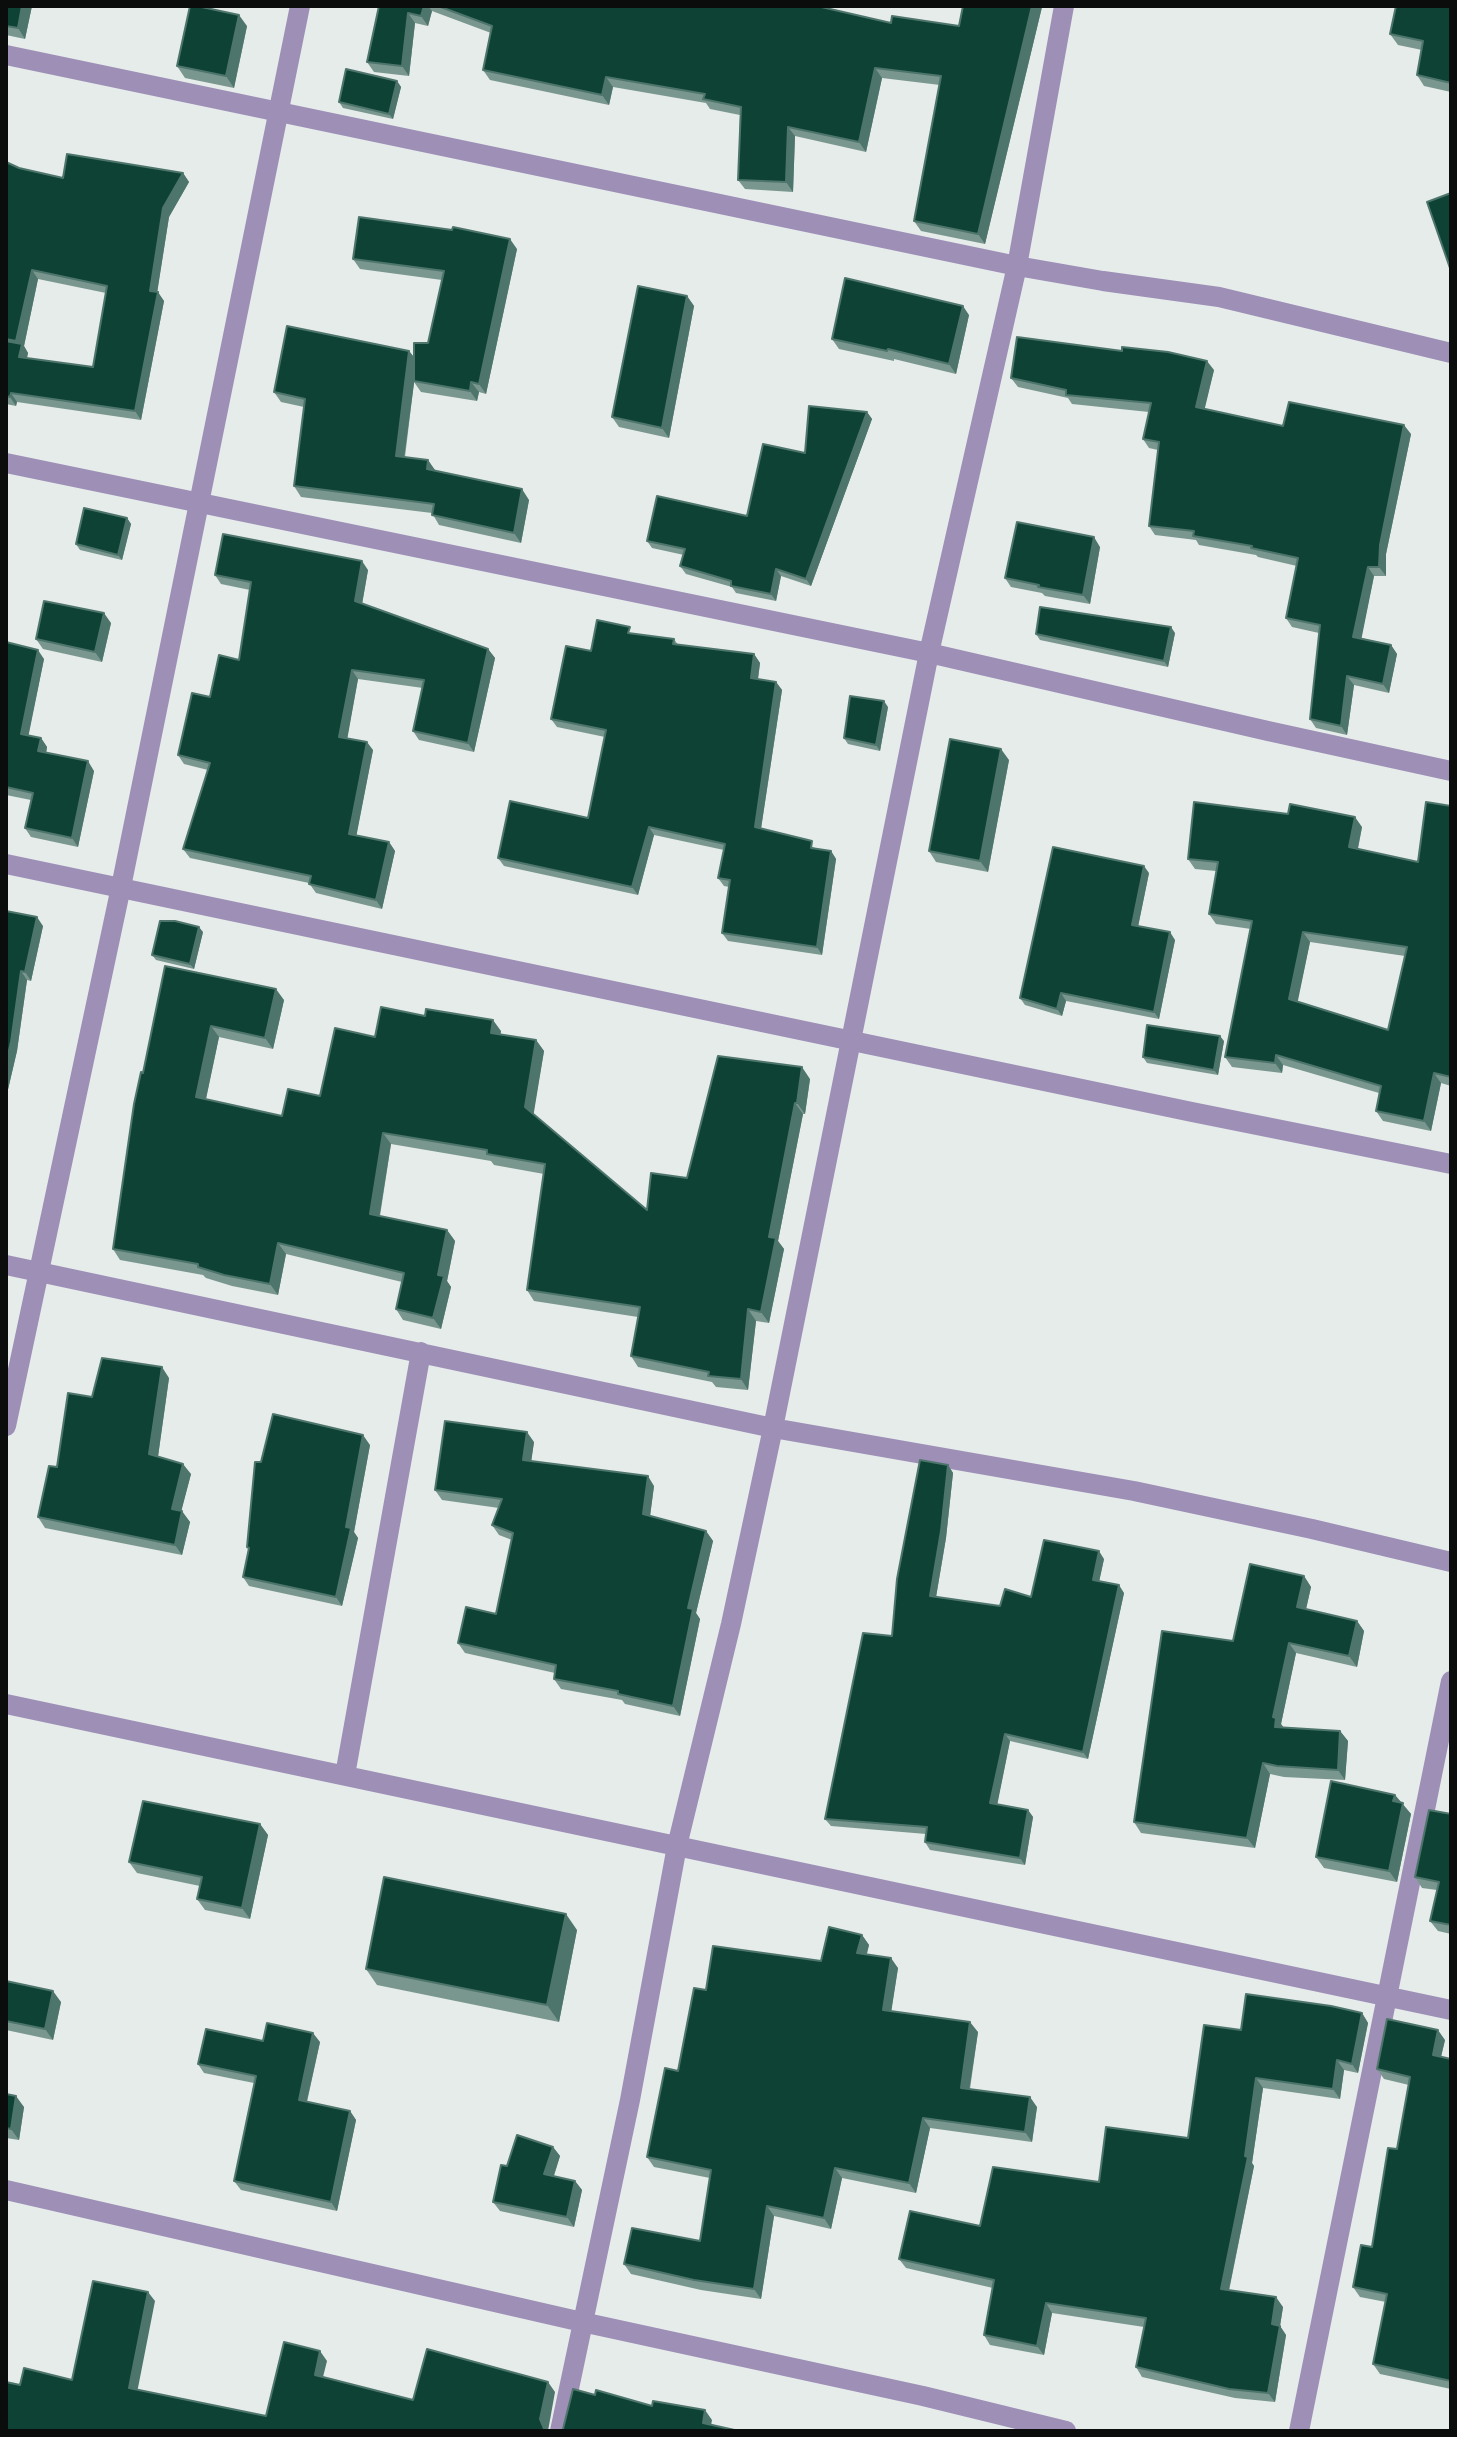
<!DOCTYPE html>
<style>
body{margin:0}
#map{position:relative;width:1457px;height:2437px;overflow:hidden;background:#e6ecea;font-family:"Noto Sans",sans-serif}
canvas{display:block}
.frame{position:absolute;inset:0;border:8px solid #0b0d0c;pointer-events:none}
</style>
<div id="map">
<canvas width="1457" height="2437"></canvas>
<div class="frame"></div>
</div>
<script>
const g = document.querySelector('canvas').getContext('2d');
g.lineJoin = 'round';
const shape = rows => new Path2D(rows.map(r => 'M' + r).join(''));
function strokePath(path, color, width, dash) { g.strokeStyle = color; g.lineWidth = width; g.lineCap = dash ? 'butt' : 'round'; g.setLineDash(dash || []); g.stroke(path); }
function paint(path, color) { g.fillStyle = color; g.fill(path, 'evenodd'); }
strokePath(shape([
 [6,55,1017,266,1103,281,1219,297,1451,353],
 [6,463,929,653,1268,731,1451,771],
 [6,864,1192,1112,1451,1164],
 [6,1265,773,1428,1134,1491,1312,1529,1451,1562],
 [6,1704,1451,2010],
 [345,1775,421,1352],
 [6,2190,582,2322,923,2396,1066,2431],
 [560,2431,630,2100,677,1846,731,1624,773,1428,929,653,1017,266,1064,6],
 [1299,2431,1451,1681]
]), '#9e8fb7', 20);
strokePath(shape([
 [6,1426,121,887,300,6]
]), '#9e8fb7', 20);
paint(shape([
 [6,6,32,6,25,39,6,35],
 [379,6,817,6,891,23,959,26,963,6,1042,7,985,244,921,231,914,221,940,85,882,78,866,152,795,136,793,192,745,189,738,180,740,115,710,109,706,103,613,87,609,105,490,80,483,70,491,33,432,11,428,26,415,23,409,76,374,72,367,62],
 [1451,6,1451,92,1424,86,1417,75,1422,50,1398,45,1390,34],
 [247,26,234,88,185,78,177,66],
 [397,81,401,87,393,119,343,108,339,102],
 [6,162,19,168,63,178,183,173,189,182,169,217,157,292,164,301,141,420,17,402,16,406,6,404],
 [38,279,106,293,93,367,27,358,28,353,24,346],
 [517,249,486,394,479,392,477,401,421,392,414,382,405,457,428,460,435,471,529,500,521,543,439,525,432,513,301,497,294,486,304,407,281,402,274,392,409,351,414,357,428,343,442,280,360,269,353,259],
 [687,296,694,306,669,438,619,427,612,417],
 [969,315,956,374,894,359,894,361,839,349,832,339],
 [1214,370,1204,409,1283,426,1411,434,1386,554,1386,576,1374,576,1361,638,1391,645,1397,654,1389,693,1354,685,1347,735,1316,728,1310,719,1319,633,1292,627,1286,618,1297,566,1258,557,1256,555,1199,545,1196,540,1155,535,1149,526,1158,450,1149,448,1143,439,1149,412,1072,404,1068,398,1018,387,1011,378],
 [867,412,872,419,811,586,781,576,776,601,736,593,732,587,686,574,680,566,684,555,652,548,647,541,747,516,805,453],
 [127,518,131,524,122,560,80,550,76,544],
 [1100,547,1090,604,1045,596,1042,593,1011,587,1005,578],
 [368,570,362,604,488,649,495,658,474,752,419,740,413,731,423,688,358,679,347,738,373,750,356,836,389,842,395,851,382,909,316,893,309,883,190,858,183,849,208,770,184,764,178,755,210,697,239,660,250,590,221,584,215,575],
 [111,623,102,662,43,649,36,639],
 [1175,633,1168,667,1040,640,1036,634],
 [635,634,674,639,678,645,754,654,760,663,758,679,776,682,782,690,761,829,818,849,831,851,836,859,822,955,728,941,722,933,729,887,724,886,718,878,724,850,654,835,638,895,504,866,498,858,588,818,605,737,557,727,551,719,591,651],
 [6,642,44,659,28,736,41,738,47,747,46,753,94,771,78,847,31,837,25,828,31,800,6,795],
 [888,707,880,751,848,744,844,738],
 [1009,760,988,872,936,862,929,851],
 [1451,806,1451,1086,1441,1083,1431,1131,1383,1121,1376,1111,1379,1093,1283,1065,1282,1073,1232,1067,1225,1057,1251,929,1216,924,1209,914,1216,871,1195,869,1188,859,1362,827,1358,849,1418,862],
 [1310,942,1405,956,1388,1030,1297,1002],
 [1149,873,1138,926,1175,940,1159,1019,1066,1001,1062,1016,1025,1005,1020,998],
 [6,911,43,926,31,981,27,980,17,1051,6,1098],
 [203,932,194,969,156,960,152,955],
 [165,966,284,1000,273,1049,219,1037,206,1099,282,1116,320,1096,375,1037,501,1031,500,1035,536,1040,544,1051,533,1114,647,1210,810,1079,805,1114,803,1114,778,1241,784,1249,769,1323,756,1321,748,1390,716,1387,712,1382,638,1367,631,1356,638,1317,534,1301,527,1290,544,1174,494,1165,491,1161,391,1144,380,1216,447,1230,455,1241,447,1281,451,1287,441,1329,403,1320,396,1309,402,1282,286,1254,278,1295,232,1286,206,1278,203,1275,120,1260,113,1249,143,1073],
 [1224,1041,1218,1075,1147,1063,1143,1057],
 [169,1378,158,1456,191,1474,181,1511,190,1522,182,1555,45,1528,38,1517,57,1467,92,1397],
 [534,1442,531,1461,654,1486,650,1516,706,1531,713,1541,696,1613,700,1619,680,1716,625,1704,622,1700,561,1689,554,1679,555,1673,465,1653,458,1643,496,1614,512,1540,499,1535,492,1525,499,1508,442,1500,435,1490],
 [370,1445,354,1532,358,1538,342,1606,249,1586,243,1577,249,1550,247,1547,261,1462],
 [948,1465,953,1473,946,1538,936,1597,1000,1606,1031,1597,1104,1559,1099,1581,1124,1593,1088,1759,1010,1741,997,1804,1028,1810,1033,1817,1025,1865,930,1850,925,1842,926,1834,831,1826,825,1819,892,1636],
 [1304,1576,1311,1587,1306,1609,1357,1621,1364,1631,1357,1667,1296,1653,1281,1724,1283,1727,1340,1731,1348,1741,1345,1780,1284,1777,1270,1774,1255,1848,1141,1833,1134,1822,1233,1641],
 [1395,1795,1411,1814,1397,1882,1324,1868,1316,1857],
 [1451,1814,1451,1934,1438,1931,1430,1921,1437,1890,1422,1888,1415,1877],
 [260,1824,268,1835,250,1919,205,1910,197,1899,200,1886,137,1873,129,1862],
 [577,1930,559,2022,377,1985,366,1969],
 [862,1935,869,1945,867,1954,898,1968,891,2011,978,2032,970,2089,1037,2107,1032,2142,930,2128,916,2193,842,2178,831,2229,774,2216,761,2299,701,2290,631,2274,624,2264,700,2241,710,2178,654,2167,647,2157,706,1990,821,1961],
 [6,1981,61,2002,53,2040,6,2030],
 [1362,2013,1368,2023,1358,2073,1344,2070,1340,2099,1263,2088,1252,2163,1254,2166,1229,2291,1283,2307,1280,2326,1286,2335,1275,2402,1235,2398,1142,2377,1136,2367,1144,2327,1052,2313,1044,2355,990,2345,984,2335,993,2288,906,2268,899,2259,980,2226,1099,2182,1188,2138,1241,2030],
 [1445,2040,1441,2057,1451,2059,1451,2389,1380,2374,1373,2364,1386,2302,1360,2297,1353,2287,1372,2247,1397,2149,1409,2085,1384,2079,1377,2069],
 [263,2041,320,2042,307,2102,350,2111,356,2120,337,2211,241,2190,234,2181,254,2083,204,2073,198,2064],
 [6,2094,24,2107,19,2140,6,2138],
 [553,2147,560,2156,554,2176,575,2181,582,2190,574,2227,500,2211,493,2202,507,2166]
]), '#7a978f');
paint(shape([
 [22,6,32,6,25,39,18,28],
 [424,6,428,6,432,11,428,26,421,16],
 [1032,6,1042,7,985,244,978,234],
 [408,13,415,23,409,76,402,66],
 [239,15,247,26,234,88,226,76],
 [875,68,882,78,866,152,859,142],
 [606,77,613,87,609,105,602,95],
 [397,81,401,87,393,119,389,114],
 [788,127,795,136,793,192,786,182],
 [183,173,189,182,169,217,156,300,150,291,163,208],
 [510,239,517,249,486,394,479,384],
 [32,270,38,279,24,346,28,353,25,366,19,357,21,348,16,341],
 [158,292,164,301,141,420,135,411],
 [687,296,694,306,669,438,662,428],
 [963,306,969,315,956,374,949,364],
 [409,351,417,361,403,466,396,456],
 [1207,361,1214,370,1203,416,1196,407],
 [471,382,479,392,477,401,470,391],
 [11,393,17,402,16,406,10,397],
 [867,412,872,419,811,586,806,579],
 [1404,425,1411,434,1386,554,1386,576,1379,567,1380,545],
 [428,460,435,470,434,479,427,469],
 [522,489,529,500,521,543,514,533],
 [127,518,131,524,122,560,118,555],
 [1094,537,1100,547,1090,604,1083,595],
 [362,561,368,570,361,610,355,601],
 [1368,567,1374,576,1360,646,1353,637],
 [776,569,781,576,776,601,771,594],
 [104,613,111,623,102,662,95,652],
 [1171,627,1175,633,1168,667,1164,661],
 [1391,645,1397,654,1389,693,1383,684],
 [488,649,495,658,474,752,468,743],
 [38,650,44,659,27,743,21,734],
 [754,654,760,663,757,686,751,678],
 [352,670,358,679,346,746,339,737],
 [1347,676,1354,685,1347,735,1341,726],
 [776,682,782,690,760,835,755,827],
 [884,701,888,707,880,751,876,745],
 [41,738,47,747,45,760,38,751],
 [367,742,373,750,355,843,349,834],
 [1001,749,1009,760,988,872,980,861],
 [88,761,94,771,78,847,72,838],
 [1355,817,1362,827,1356,857,1349,847],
 [649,827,654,835,638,895,632,887],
 [389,842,395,851,382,909,376,900],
 [831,851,836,859,822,955,817,947],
 [1144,866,1149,873,1137,932,1132,925],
 [37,917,43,926,31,981,25,972],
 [199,927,203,932,194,969,190,964],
 [1170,932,1175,940,1159,1019,1154,1012],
 [1303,932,1310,942,1296,1010,1289,999],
 [21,971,27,980,17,1051,6,1098,6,1063],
 [276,989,284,1000,273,1049,265,1038],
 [1061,993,1066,1001,1062,1016,1057,1009],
 [493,1020,501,1031,499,1044,491,1033],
 [211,1026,219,1037,204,1108,196,1097],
 [1220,1036,1224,1041,1218,1075,1214,1070],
 [536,1040,544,1051,533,1118,525,1107],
 [1276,1055,1283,1065,1282,1073,1275,1063],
 [802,1067,810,1079,805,1114,797,1103],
 [1434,1073,1441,1083,1431,1131,1424,1121],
 [795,1103,803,1114,778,1241,784,1249,769,1323,761,1312,769,1237],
 [383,1133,391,1144,378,1225,370,1214],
 [447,1230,455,1241,447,1281,451,1287,441,1329,433,1318,438,1275],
 [278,1243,286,1254,278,1295,270,1284],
 [748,1309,756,1321,748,1390,741,1379],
 [162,1367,169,1378,157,1464,149,1454],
 [527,1432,534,1442,530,1470,523,1460],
 [363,1435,370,1445,354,1532,358,1538,342,1606,336,1597,346,1527],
 [183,1464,191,1474,179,1520,172,1509],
 [948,1465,953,1473,946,1538,935,1603,930,1596],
 [648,1476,654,1486,649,1524,643,1514],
 [182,1511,190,1522,182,1555,175,1545],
 [706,1531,713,1541,696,1613,700,1619,680,1716,673,1706,688,1608],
 [1099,1551,1104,1559,1098,1587,1093,1580],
 [1304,1576,1311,1587,1304,1618,1297,1607],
 [1119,1585,1124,1593,1088,1759,1083,1752],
 [1357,1621,1364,1631,1357,1667,1349,1656],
 [1289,1643,1296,1653,1281,1724,1284,1728,1275,1727,1273,1717],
 [1340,1731,1348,1741,1345,1780,1338,1770],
 [1005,1734,1010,1741,996,1811,990,1803],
 [1263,1763,1270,1774,1255,1848,1247,1838],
 [1395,1795,1411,1814,1397,1882,1389,1871],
 [1028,1810,1033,1817,1025,1865,1020,1858],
 [260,1824,268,1835,250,1919,242,1908],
 [566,1914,577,1930,559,2022,547,2005],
 [862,1935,869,1945,864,1963,857,1953],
 [891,1958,898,1968,890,2020,883,2010],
 [53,1991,61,2002,53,2040,45,2029],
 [1362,2013,1368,2023,1358,2073,1352,2064],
 [970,2022,978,2032,968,2098,961,2088],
 [1438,2030,1445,2040,1439,2065,1433,2055],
 [313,2033,320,2042,305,2109,299,2100],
 [1337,2060,1344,2070,1340,2099,1333,2089],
 [1256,2078,1263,2088,1252,2163,1254,2166,1227,2299,1221,2289,1245,2156],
 [16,2096,24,2107,19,2140,11,2129],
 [1030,2097,1037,2107,1032,2142,1025,2132],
 [350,2111,356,2120,337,2211,331,2202],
 [923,2118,930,2128,916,2193,909,2183],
 [553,2147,560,2156,551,2184,544,2174],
 [835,2168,842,2178,831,2229,824,2218],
 [575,2181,582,2190,574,2227,567,2217],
 [767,2206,774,2216,761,2299,754,2289],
 [148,2292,155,2301,136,2398,129,2388],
 [1276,2297,1283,2307,1280,2326,1286,2335,1275,2402,1268,2393,1272,2324],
 [1046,2303,1052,2313,1044,2355,1037,2346],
 [320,2351,327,2361,321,2385,315,2375],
 [548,2382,555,2392,548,2431,544,2431,540,2419],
 [705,2410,712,2420,710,2431,703,2423]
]), '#4e756b');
const building = shape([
 [6,6,22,6,18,28,6,26,6,6],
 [190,6,197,6,239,15,226,76,177,66,190,6],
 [379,6,424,6,421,16,408,13,402,66,367,62,379,6],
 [438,6,817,6,891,23,892,16,959,26,963,6,1032,6,978,234,914,221,941,76,875,68,859,142,788,127,786,182,738,180,741,107,703,99,705,94,606,77,602,95,483,70,492,26,438,6],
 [1396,6,1451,6,1451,83,1417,75,1423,41,1390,34,1396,6],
 [346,69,397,81,389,114,339,102,346,69],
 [67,154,183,173,163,208,150,291,158,292,135,411,11,393,10,397,6,396,6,341,22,344,19,357,93,367,107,286,32,270,16,341,6,339,6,162,19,168,63,178,67,154],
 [1451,193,1451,271,1427,202,1451,193],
 [359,217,452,230,453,227,510,239,479,384,471,382,470,391,414,381,414,343,428,343,444,271,353,259,359,217],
 [845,278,963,306,949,364,888,349,887,351,832,339,845,278],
 [638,286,687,296,662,428,612,417,638,286],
 [287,326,409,351,396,456,428,460,427,469,522,489,514,533,432,515,434,504,294,486,305,399,274,392,287,326],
 [1017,337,1122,351,1122,347,1168,352,1207,361,1196,407,1283,426,1289,402,1404,425,1380,545,1379,567,1368,567,1353,637,1391,645,1383,684,1347,676,1341,726,1310,719,1320,625,1286,618,1298,558,1251,548,1252,546,1193,536,1194,531,1149,526,1159,442,1143,439,1151,403,1066,395,1066,390,1011,378,1017,337],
 [809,406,867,412,806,579,776,569,771,594,731,586,731,581,680,566,685,549,647,541,657,496,747,516,763,444,805,453,809,406],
 [84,508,127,518,118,555,76,544,84,508],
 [1017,522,1094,537,1083,595,1038,587,1039,585,1005,578,1017,522],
 [223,534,362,561,355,601,488,649,468,743,413,731,424,680,352,670,339,737,367,742,349,834,389,842,376,900,309,884,311,876,183,849,210,763,178,755,192,693,210,697,219,655,239,660,251,582,215,575,223,534],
 [44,601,104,613,95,652,36,639,44,601],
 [1040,607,1171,627,1164,661,1036,634,1040,607],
 [597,620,630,627,628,633,674,639,673,644,754,654,751,678,776,682,755,827,812,841,811,848,831,851,817,947,722,933,730,880,718,878,725,844,649,827,632,887,498,858,510,801,588,818,606,730,551,719,566,646,591,651,597,620],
 [6,642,38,650,21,734,41,738,38,751,88,761,72,838,25,828,33,793,6,787,6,642],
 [850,696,884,701,876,745,844,738,850,696],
 [950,739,1001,749,980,861,929,851,950,739],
 [1194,802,1288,814,1290,804,1355,817,1349,847,1418,862,1426,802,1451,806,1451,1077,1434,1073,1424,1121,1376,1111,1381,1086,1276,1055,1275,1063,1225,1057,1252,921,1209,914,1218,862,1188,859,1194,802],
 [1303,932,1407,947,1388,1030,1289,999,1303,932],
 [1053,847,1144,866,1132,925,1170,932,1154,1012,1061,993,1057,1009,1020,998,1053,847],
 [6,911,37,917,25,972,21,971,11,1042,6,1063,6,911],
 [160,921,175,921,199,927,190,964,152,955,160,921],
 [165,966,276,989,265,1038,211,1026,196,1097,282,1116,288,1089,320,1096,335,1028,375,1037,381,1007,425,1016,426,1009,493,1020,491,1033,536,1040,525,1107,647,1210,651,1173,687,1178,718,1056,802,1067,797,1103,795,1103,769,1237,776,1238,761,1312,748,1309,741,1379,708,1376,709,1372,631,1356,640,1307,527,1290,545,1164,487,1154,487,1150,383,1133,370,1214,447,1230,438,1275,444,1276,433,1318,396,1309,404,1273,278,1243,270,1284,224,1275,198,1267,198,1264,113,1249,134,1104,141,1072,143,1073,165,966],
 [1147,1025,1220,1036,1214,1070,1143,1057,1147,1025],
 [102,1358,162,1367,149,1454,183,1464,172,1509,182,1511,175,1545,38,1517,49,1466,57,1467,68,1393,92,1397,102,1358],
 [273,1414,363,1435,346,1527,351,1528,336,1597,243,1577,249,1548,247,1547,255,1462,261,1462,273,1414],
 [445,1421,527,1432,523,1460,648,1476,643,1514,706,1531,688,1608,693,1609,673,1706,618,1694,618,1691,554,1679,556,1665,458,1643,466,1607,496,1614,513,1533,492,1525,502,1499,435,1490,445,1421],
 [920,1460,948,1465,941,1531,930,1596,1000,1606,1005,1589,1031,1597,1044,1540,1099,1551,1093,1580,1119,1585,1083,1752,1005,1734,990,1803,1028,1810,1020,1858,925,1842,927,1827,825,1819,863,1633,892,1636,897,1579,920,1460],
 [1250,1564,1304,1576,1297,1607,1357,1621,1349,1656,1289,1643,1273,1717,1276,1718,1275,1727,1340,1731,1338,1770,1277,1766,1263,1763,1247,1838,1134,1822,1162,1631,1233,1641,1250,1564],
 [1331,1781,1395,1795,1393,1801,1403,1803,1389,1871,1316,1857,1331,1781],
 [143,1801,260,1824,242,1908,197,1899,202,1877,129,1862,143,1801],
 [1429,1810,1451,1814,1451,1925,1430,1921,1439,1882,1415,1877,1429,1810],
 [384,1877,566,1914,547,2005,366,1969,384,1877],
 [829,1927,862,1935,857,1953,891,1958,883,2010,970,2022,961,2088,1030,2097,1025,2132,923,2118,909,2183,835,2168,824,2218,767,2206,754,2289,694,2280,624,2264,632,2228,700,2241,711,2170,647,2157,665,2068,678,2071,694,1988,706,1990,713,1946,821,1961,829,1927],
 [6,1981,53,1991,45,2029,6,2021,6,1981],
 [1246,1994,1331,2006,1362,2013,1352,2064,1337,2060,1333,2089,1256,2078,1245,2156,1248,2157,1221,2289,1276,2297,1272,2324,1280,2326,1268,2393,1229,2389,1136,2367,1146,2318,1046,2303,1037,2346,984,2335,994,2280,899,2259,910,2211,980,2226,993,2167,1099,2182,1106,2127,1188,2138,1204,2025,1241,2030,1246,1994],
 [1387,2019,1438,2030,1433,2055,1451,2059,1451,2381,1373,2364,1387,2294,1353,2287,1361,2245,1372,2247,1388,2148,1397,2149,1410,2077,1377,2069,1387,2019],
 [267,2023,313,2033,299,2100,350,2111,331,2202,234,2181,256,2076,198,2064,206,2029,263,2041,267,2023],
 [6,2094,16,2096,11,2129,6,2128,6,2094],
 [517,2135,553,2147,544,2174,575,2181,567,2217,493,2202,501,2165,507,2166,517,2135],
 [93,2281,148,2292,129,2388,266,2416,284,2342,320,2351,315,2375,413,2400,427,2349,548,2382,540,2419,545,2431,6,2431,6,2382,20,2385,24,2368,72,2380,93,2281],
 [573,2389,595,2395,596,2390,652,2406,653,2401,705,2410,703,2423,739,2431,561,2431,563,2429,573,2389]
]);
paint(building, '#0d4234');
strokePath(building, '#4e756b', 2);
</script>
